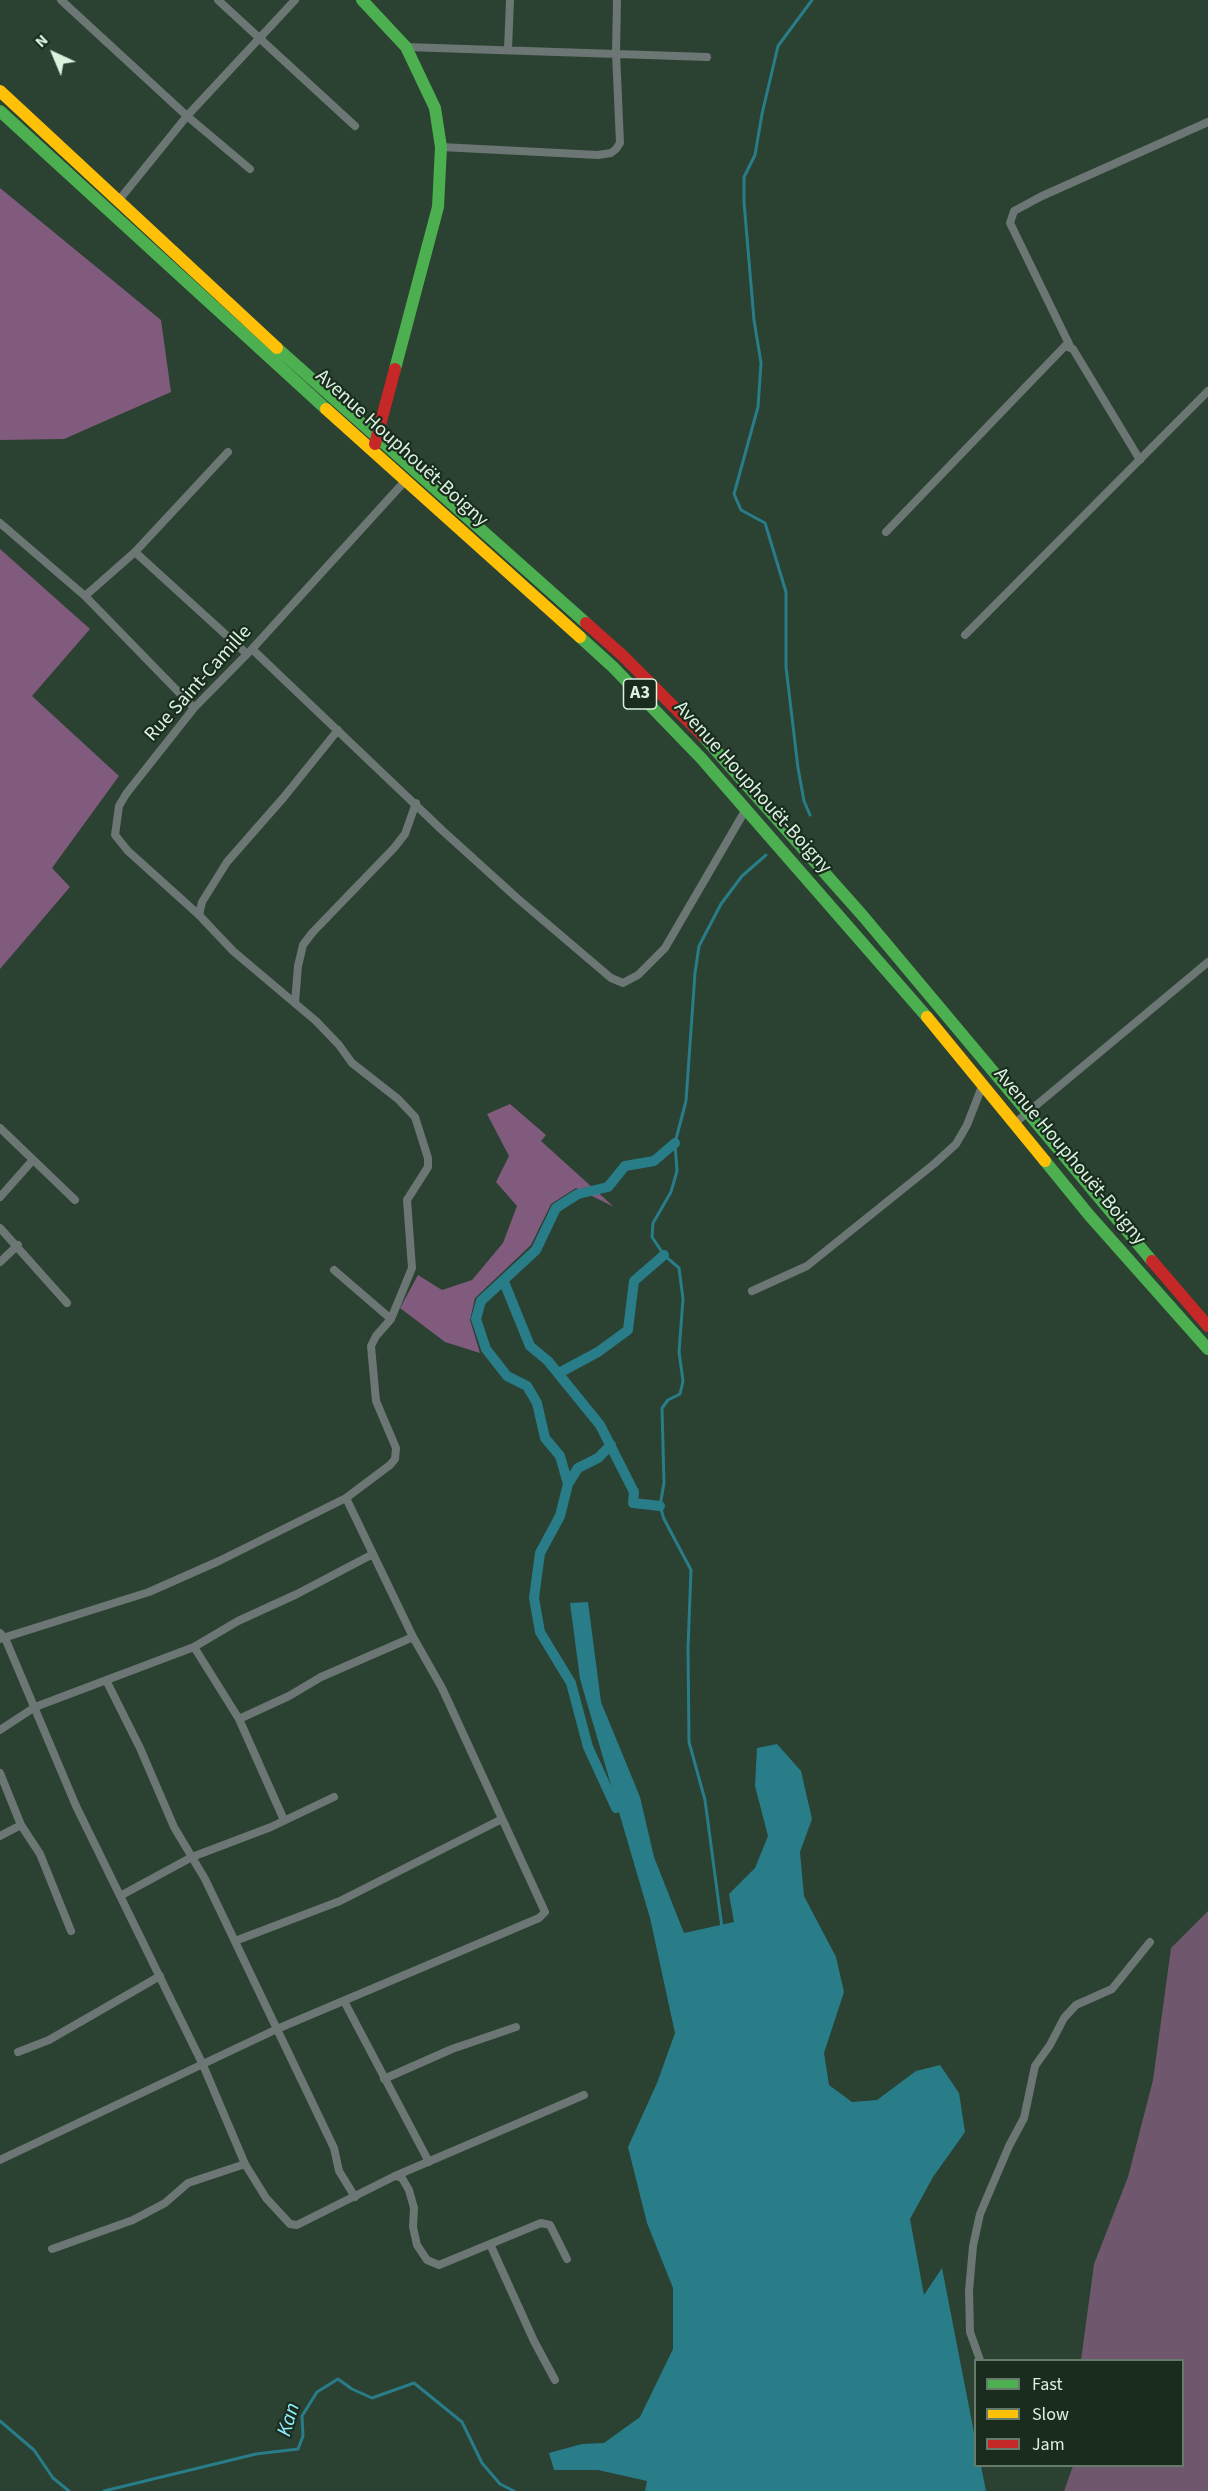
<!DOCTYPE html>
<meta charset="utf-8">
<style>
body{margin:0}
#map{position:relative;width:1208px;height:2491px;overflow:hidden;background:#2b4131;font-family:"Source Sans 3",sans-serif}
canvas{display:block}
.legend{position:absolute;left:974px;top:2359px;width:210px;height:108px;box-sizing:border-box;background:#1a2c1e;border:2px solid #677b6b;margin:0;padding:8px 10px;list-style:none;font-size:18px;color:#dbf2df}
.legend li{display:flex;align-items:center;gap:12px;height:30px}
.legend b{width:30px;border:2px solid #677b6b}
.north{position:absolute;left:24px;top:24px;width:60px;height:60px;-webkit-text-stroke:4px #1a2c1e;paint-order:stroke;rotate:316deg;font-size:16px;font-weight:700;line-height:24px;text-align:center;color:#dbf2df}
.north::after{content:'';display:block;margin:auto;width:21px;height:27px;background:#dbf2df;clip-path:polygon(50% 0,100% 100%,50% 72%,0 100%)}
</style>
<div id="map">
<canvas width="1208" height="2491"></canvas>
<ul class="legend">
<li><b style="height:8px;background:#4caf50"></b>Fast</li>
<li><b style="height:8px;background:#ffc107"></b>Slow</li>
<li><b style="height:8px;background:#c62828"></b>Jam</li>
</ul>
<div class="north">N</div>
</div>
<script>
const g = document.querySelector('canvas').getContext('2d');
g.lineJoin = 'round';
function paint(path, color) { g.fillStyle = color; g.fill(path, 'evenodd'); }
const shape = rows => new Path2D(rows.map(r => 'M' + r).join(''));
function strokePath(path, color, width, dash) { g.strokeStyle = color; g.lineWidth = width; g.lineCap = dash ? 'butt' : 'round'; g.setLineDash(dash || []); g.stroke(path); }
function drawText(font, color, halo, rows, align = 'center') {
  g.font = font + ' "Source Sans 3",sans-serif'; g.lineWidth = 4.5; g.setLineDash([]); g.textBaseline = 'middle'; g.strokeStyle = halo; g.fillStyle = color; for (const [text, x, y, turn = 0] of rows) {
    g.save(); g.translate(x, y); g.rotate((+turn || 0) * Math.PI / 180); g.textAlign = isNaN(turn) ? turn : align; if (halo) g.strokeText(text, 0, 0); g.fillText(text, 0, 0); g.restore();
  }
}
paint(shape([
 [1208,1911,1208,2491,1064,2491,1073,2466,1182,2466,1182,2360,1081,2360,1094,2264,1128,2177,1153,2080,1171,1948]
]), '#6f576d');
paint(shape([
 [0,188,161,320,171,392,64,439,0,440],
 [0,549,90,629,32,696,119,776,52,868,70,887,0,969],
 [510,1104,546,1135,541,1141,614,1207,576,1188,551,1204,531,1245,475,1298,470,1320,480,1353,445,1342,400,1308,418,1275,442,1290,472,1280,503,1243,517,1206,496,1182,509,1156,487,1114]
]), '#815b7d');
paint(shape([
 [588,1602,601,1702,640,1797,654,1857,684,1933,734,1922,729,1894,755,1868,768,1836,755,1786,757,1748,777,1744,801,1771,812,1819,800,1852,804,1896,836,1957,844,1992,824,2053,829,2085,852,2102,877,2100,916,2071,940,2065,959,2093,965,2132,933,2177,910,2219,924,2295,942,2268,975,2438,976,2466,981,2466,986,2491,645,2491,647,2481,598,2470,554,2470,549,2453,582,2444,604,2443,640,2417,673,2349,673,2288,647,2223,628,2147,657,2083,675,2033,650,1918,580,1679,570,1603]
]), '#287d89');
strokePath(shape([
 [810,815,804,801,798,768,786,667,786,592,765,523,741,510,734,494,758,407,761,363,754,320,744,202,744,177,755,155,762,114,778,46,812,0],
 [722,1928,705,1800,689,1742,688,1648,691,1570,664,1519,660,1506,664,1483,662,1408,668,1400,680,1394,683,1381,679,1352,683,1299,679,1268,664,1255,652,1237,653,1223,671,1192,677,1171,675,1143,686,1101,695,973,699,946,721,904,742,876,766,855],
 [0,2421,34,2450,53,2478,69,2491],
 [104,2491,256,2454,298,2449,303,2436,302,2416,317,2392,338,2379,352,2389,372,2398,414,2383,462,2422,482,2463,500,2484,514,2491]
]), '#287d89', 3);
strokePath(shape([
 [504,1282,530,1346,548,1361,600,1425,634,1492,633,1503,660,1506],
 [559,1373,598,1352,628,1330,634,1281,664,1255],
 [611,1445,598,1458,578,1468,568,1484,560,1516,540,1553,534,1598,540,1632,571,1683,588,1747,616,1808],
 [568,1484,560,1456,545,1438,537,1403,527,1386,507,1376,486,1349,476,1319,481,1301,536,1250,556,1208,578,1194,608,1187,625,1166,654,1161,675,1143]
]), '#287d89', 10);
strokePath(shape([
 [61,0,187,116,250,169],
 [218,0,355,126],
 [406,47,707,57],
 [508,50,510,0],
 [441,147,598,155,611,153,616,149,620,143,616,53,617,0],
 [119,200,187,116,295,0],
 [1070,346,1010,223,1014,211,1042,196,1208,122],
 [0,523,85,596,194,708],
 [886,532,1065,346,1073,349,1140,460],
 [135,552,247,654],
 [85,596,135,552,228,452],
 [965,635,1208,391],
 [252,649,443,831,517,898,611,978,623,983,638,975,665,948,746,809],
 [199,915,202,902,227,862,284,797,338,730],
 [295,1003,298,966,303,945,312,933,394,848,405,834,416,803],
 [1015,1123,1208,962],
 [0,1128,75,1200],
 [0,1197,32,1161],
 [0,1228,67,1303],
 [0,1262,18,1245],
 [334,1270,391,1319],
 [752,1291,807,1266,934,1164,956,1144,967,1125,983,1084],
 [0,1633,5,1638,76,1806,203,2065,245,2164,266,2198,290,2224,297,2225,395,2176,584,2095],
 [0,1639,149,1592,219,1561,346,1498,390,1465,395,1459,396,1448,376,1401,371,1346,376,1336,391,1319,412,1268,407,1200,428,1167,428,1158,415,1117,398,1099,352,1063,339,1045,316,1021,233,951,199,915,128,851,115,835,119,806,126,794,194,708,252,649,405,481],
 [194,1647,239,1719,284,1820],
 [106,1680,140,1748,174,1827,205,1879,334,2148,339,2171,355,2197],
 [239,1719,289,1696,321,1677,413,1637],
 [0,1730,35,1707,194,1647,238,1621,297,1594,373,1554],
 [0,1773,21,1825,40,1854,71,1931],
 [0,1836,21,1825],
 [120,1896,192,1857,271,1827,334,1797],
 [235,1941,340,1901,502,1819],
 [344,2001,429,2162],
 [18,2052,49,2040,160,1976],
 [384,2079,452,2049,516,2027],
 [0,2160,277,2029,539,1918,545,1912,442,1688,413,1637,346,1498],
 [395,2176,402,2178,409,2190,414,2208,413,2227,417,2245,427,2260,439,2265,541,2223,550,2225,567,2259],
 [490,2244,534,2341,555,2380],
 [52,2249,133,2220,165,2203,188,2183,245,2164],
 [980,2360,970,2332,969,2291,973,2246,980,2214,1009,2146,1024,2118,1035,2066,1050,2045,1064,2018,1076,2005,1112,1989,1150,1942]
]), '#6c7674', 8);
strokePath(shape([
 [362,0,406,47,435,108,441,147,438,207,395,369],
 [0,111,326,409],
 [277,348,586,623],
 [580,637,613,667,701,758,927,1017],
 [703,736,863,916,1152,1261],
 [1045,1161,1089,1215,1208,1349]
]), '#4caf50', 12);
strokePath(shape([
 [0,91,277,348],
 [326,409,580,637],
 [927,1017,1045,1161]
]), '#ffc107', 12);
strokePath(shape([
 [375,444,395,369],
 [586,623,622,655,703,736],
 [1152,1261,1208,1326]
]), '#c62828', 12);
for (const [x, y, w] of [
 [640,694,33]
]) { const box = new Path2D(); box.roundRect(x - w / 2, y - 15, w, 30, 4.5); g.fillStyle = '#1a2c1e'; g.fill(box); strokePath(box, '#dbf2df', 1.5); }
drawText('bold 18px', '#dbf2df', null, [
 ["A3",640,694]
]);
drawText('20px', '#dbf2df', '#1a2c1e', [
 ["Avenue Houphouët-Boigny",401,449,42],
 ["Rue Saint-Camille",199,684,-48],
 ["Avenue Houphouët-Boigny",752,788,48],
 ["Avenue Houphouët-Boigny",1069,1157,50]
]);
drawText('italic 21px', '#8eecfd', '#1a2c1e', [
 ["Kan",290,2420,-73]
]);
</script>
